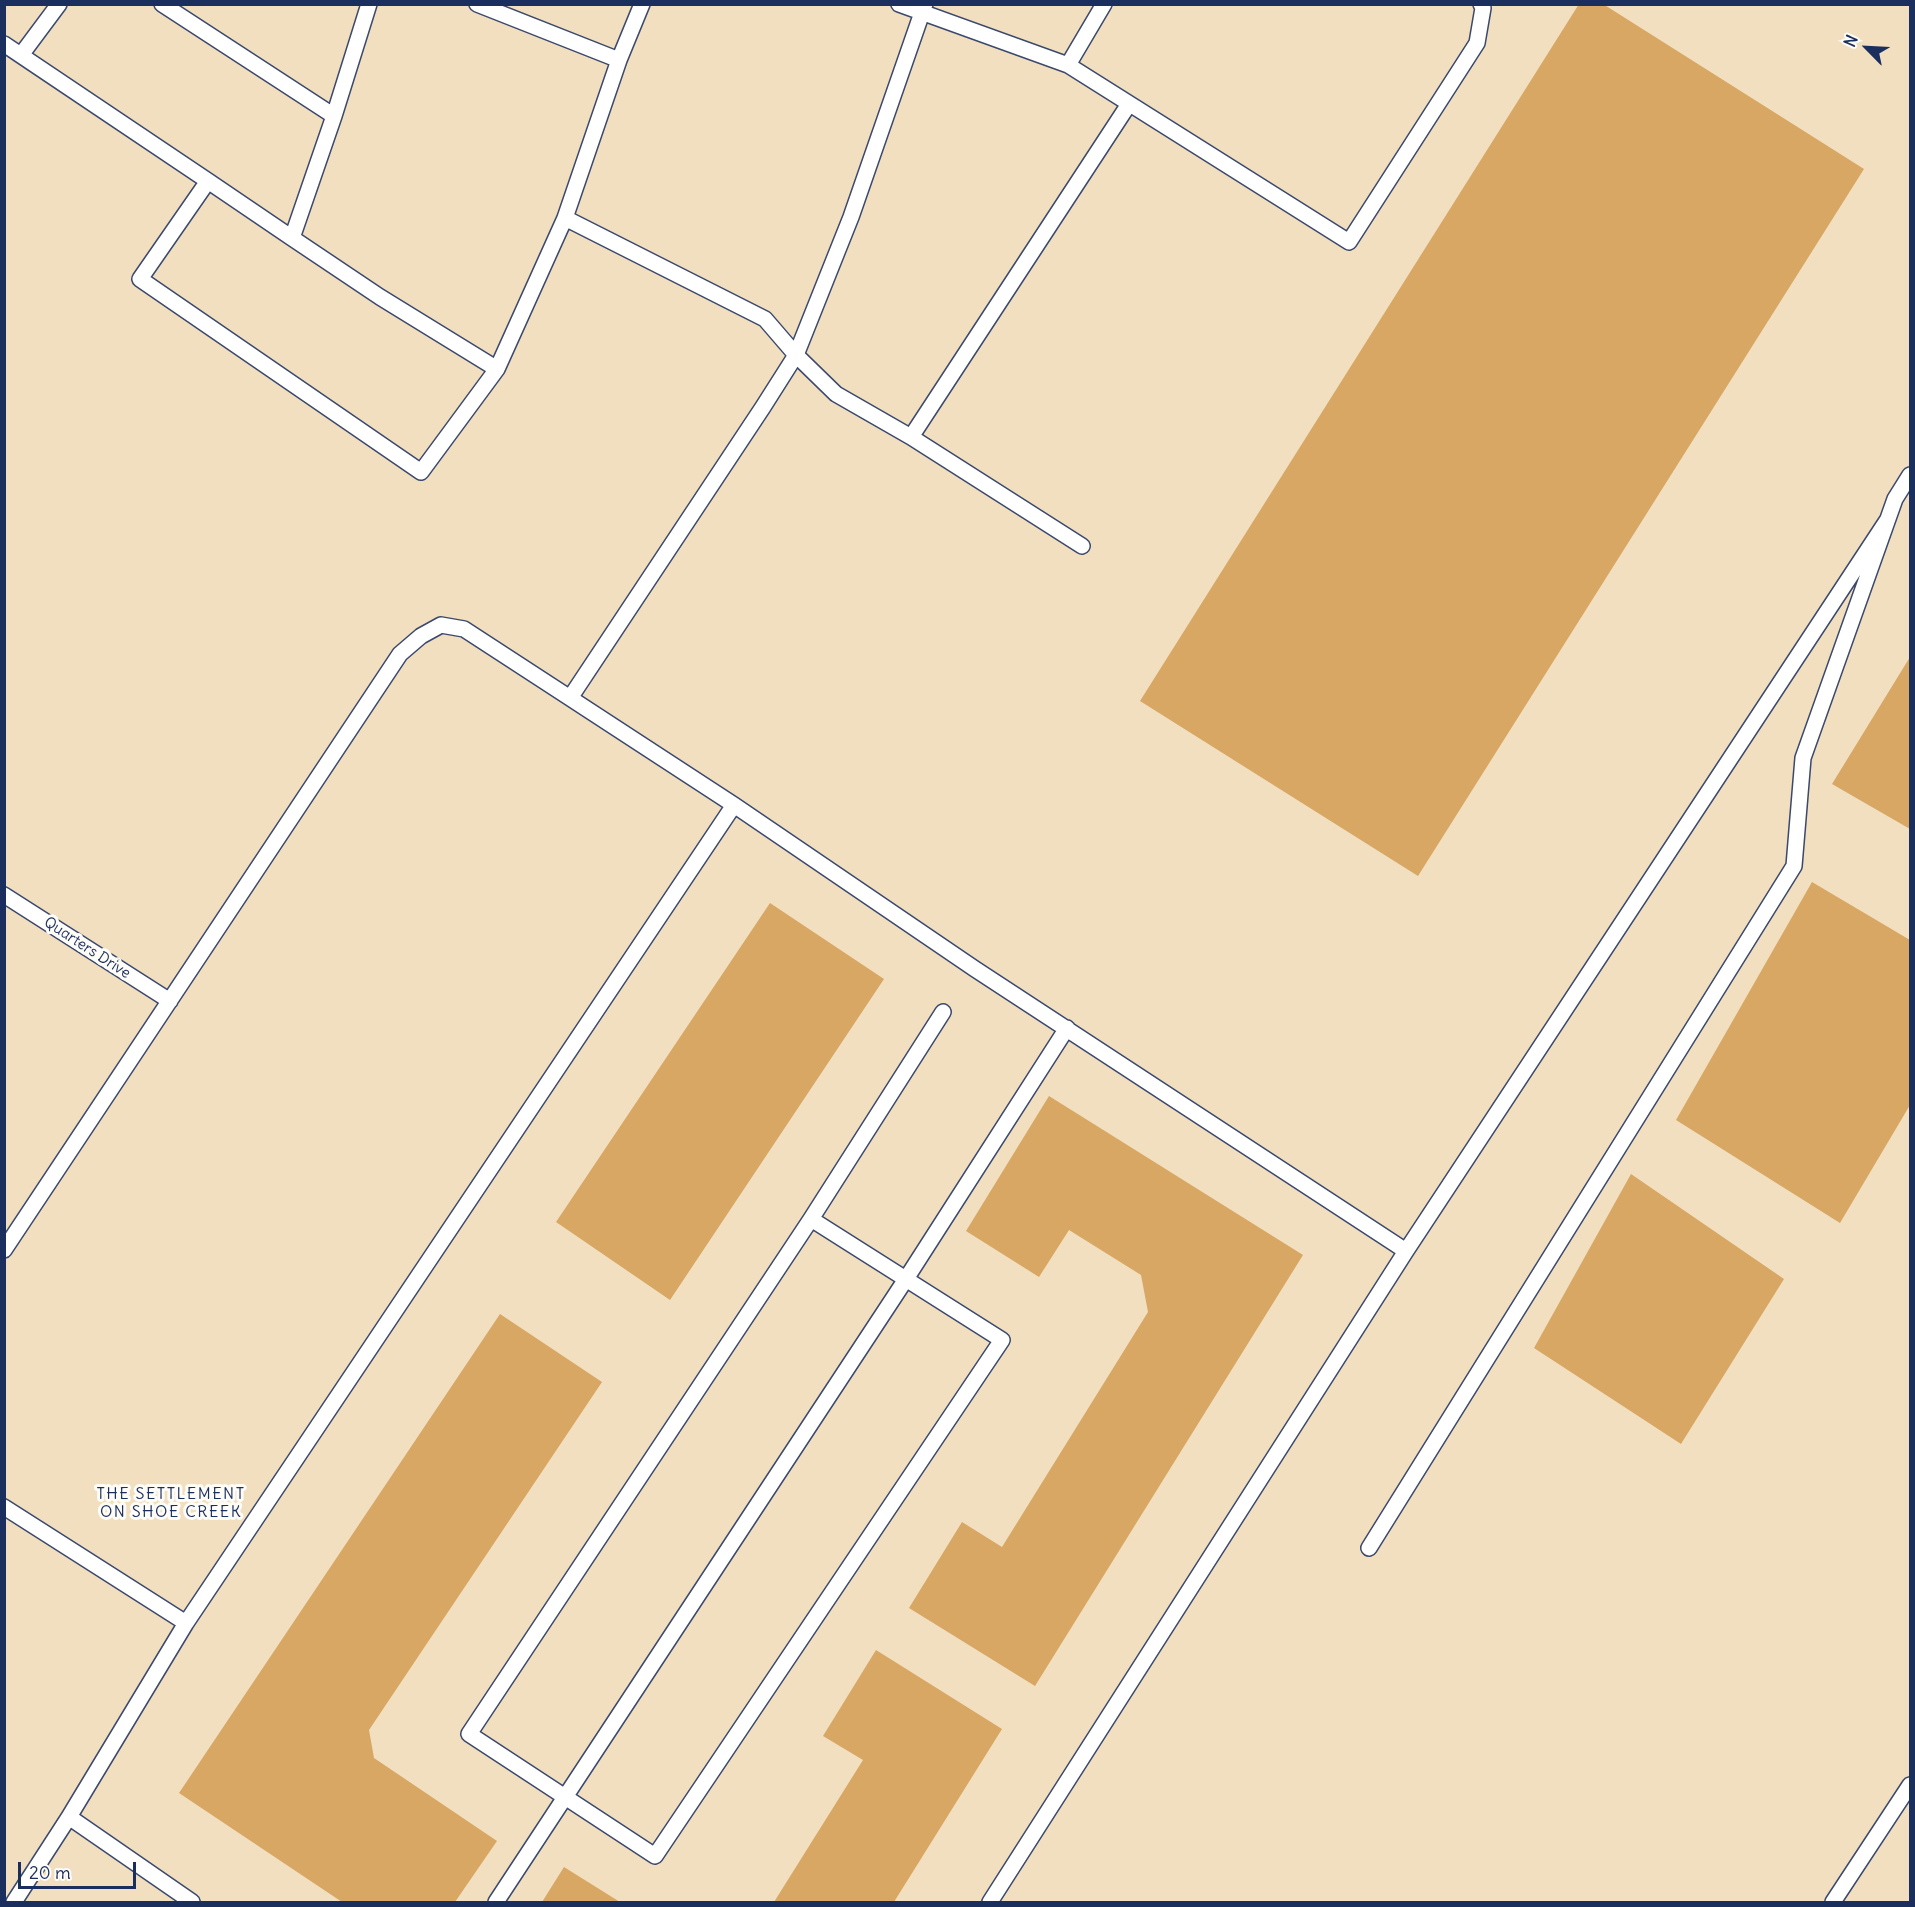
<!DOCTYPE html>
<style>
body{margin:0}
#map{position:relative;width:1915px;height:1907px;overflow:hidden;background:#f1dfc0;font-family:Delius,sans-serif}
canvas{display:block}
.frame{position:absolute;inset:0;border:6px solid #1b2f5e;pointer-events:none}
.north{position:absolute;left:1837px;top:18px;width:60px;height:60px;-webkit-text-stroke:4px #fdfcf7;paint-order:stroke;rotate:294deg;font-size:16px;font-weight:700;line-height:24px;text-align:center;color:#1b2f5e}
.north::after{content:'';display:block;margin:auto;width:21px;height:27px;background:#1b2f5e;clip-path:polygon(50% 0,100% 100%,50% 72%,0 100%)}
.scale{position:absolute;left:18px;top:1862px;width:118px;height:27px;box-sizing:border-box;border:3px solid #1b2f5e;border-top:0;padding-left:8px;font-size:18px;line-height:21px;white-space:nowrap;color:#1b2f5e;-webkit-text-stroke:4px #fdfcf7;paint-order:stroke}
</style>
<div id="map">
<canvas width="1915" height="1907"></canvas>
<div class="frame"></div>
<div class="north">N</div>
<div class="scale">20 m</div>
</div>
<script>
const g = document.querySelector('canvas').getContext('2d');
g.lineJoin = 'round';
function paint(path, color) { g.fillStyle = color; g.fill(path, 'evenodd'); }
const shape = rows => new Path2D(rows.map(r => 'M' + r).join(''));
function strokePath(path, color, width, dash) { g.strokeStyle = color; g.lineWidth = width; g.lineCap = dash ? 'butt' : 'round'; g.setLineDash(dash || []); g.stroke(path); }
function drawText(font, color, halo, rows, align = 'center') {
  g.font = font + ' Delius,sans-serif'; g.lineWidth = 6; g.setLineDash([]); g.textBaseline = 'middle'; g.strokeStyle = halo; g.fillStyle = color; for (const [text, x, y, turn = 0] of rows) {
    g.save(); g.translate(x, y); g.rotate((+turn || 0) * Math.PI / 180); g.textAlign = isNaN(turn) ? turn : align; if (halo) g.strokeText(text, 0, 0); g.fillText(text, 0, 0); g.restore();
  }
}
paint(shape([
 [1579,4,1603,4,1864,169,1418,876,1140,701],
 [1910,657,1910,829,1832,784],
 [1812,882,1910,940,1910,1105,1840,1223,1676,1120],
 [770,903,884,979,670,1300,556,1222],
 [1049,1096,1303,1255,1035,1686,909,1608,962,1522,1002,1547,1148,1312,1141,1275,1069,1230,1039,1277,966,1231],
 [1631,1174,1784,1279,1681,1444,1534,1348],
 [500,1314,602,1382,369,1730,374,1758,497,1841,455,1902,342,1902,179,1793],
 [876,1650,1002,1729,894,1902,774,1902,863,1760,823,1736],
 [564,1867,620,1902,542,1902]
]), '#d8a764');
const lane = shape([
 [162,4,334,116,292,238],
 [477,4,619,60],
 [642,4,619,60,565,218,765,319,796,355,836,394,911,437,1129,104],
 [899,4,1068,65,1349,242,1477,43,1483,8,1481,4],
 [4,44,208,181,292,238,380,297,497,369,421,472,140,279,208,181],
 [21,55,59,4],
 [1068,65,1104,4],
 [334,116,369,4],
 [497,369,565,218],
 [911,437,1082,546],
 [570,698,734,805,975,969,1406,1251],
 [4,895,170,1001],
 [811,1219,1002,1340,655,1856,469,1734,811,1219,943,1012],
 [4,1250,400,654,421,636,441,625,464,629,570,698,763,407,796,355,851,217,925,4],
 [4,1507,186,1623,69,1817,192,1902],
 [1369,1548,1794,866,1803,758,1895,499,1910,475],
 [186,1623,734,805],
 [14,1902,69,1817],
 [496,1902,906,1279,1067,1028],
 [990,1902,1406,1251,1888,519],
 [1833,1902,1910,1785]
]);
strokePath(lane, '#3b496d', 18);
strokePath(lane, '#fff', 15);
drawText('15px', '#1b2f5e', '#fdfcf7', [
 ["Quarters Drive",87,948,33]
]);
g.letterSpacing = '1.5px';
drawText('16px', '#1b2f5e', '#fdfcf7', [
 ["THE SETTLEMENT",171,1494],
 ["ON SHOE CREEK",171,1512]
]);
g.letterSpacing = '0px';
</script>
